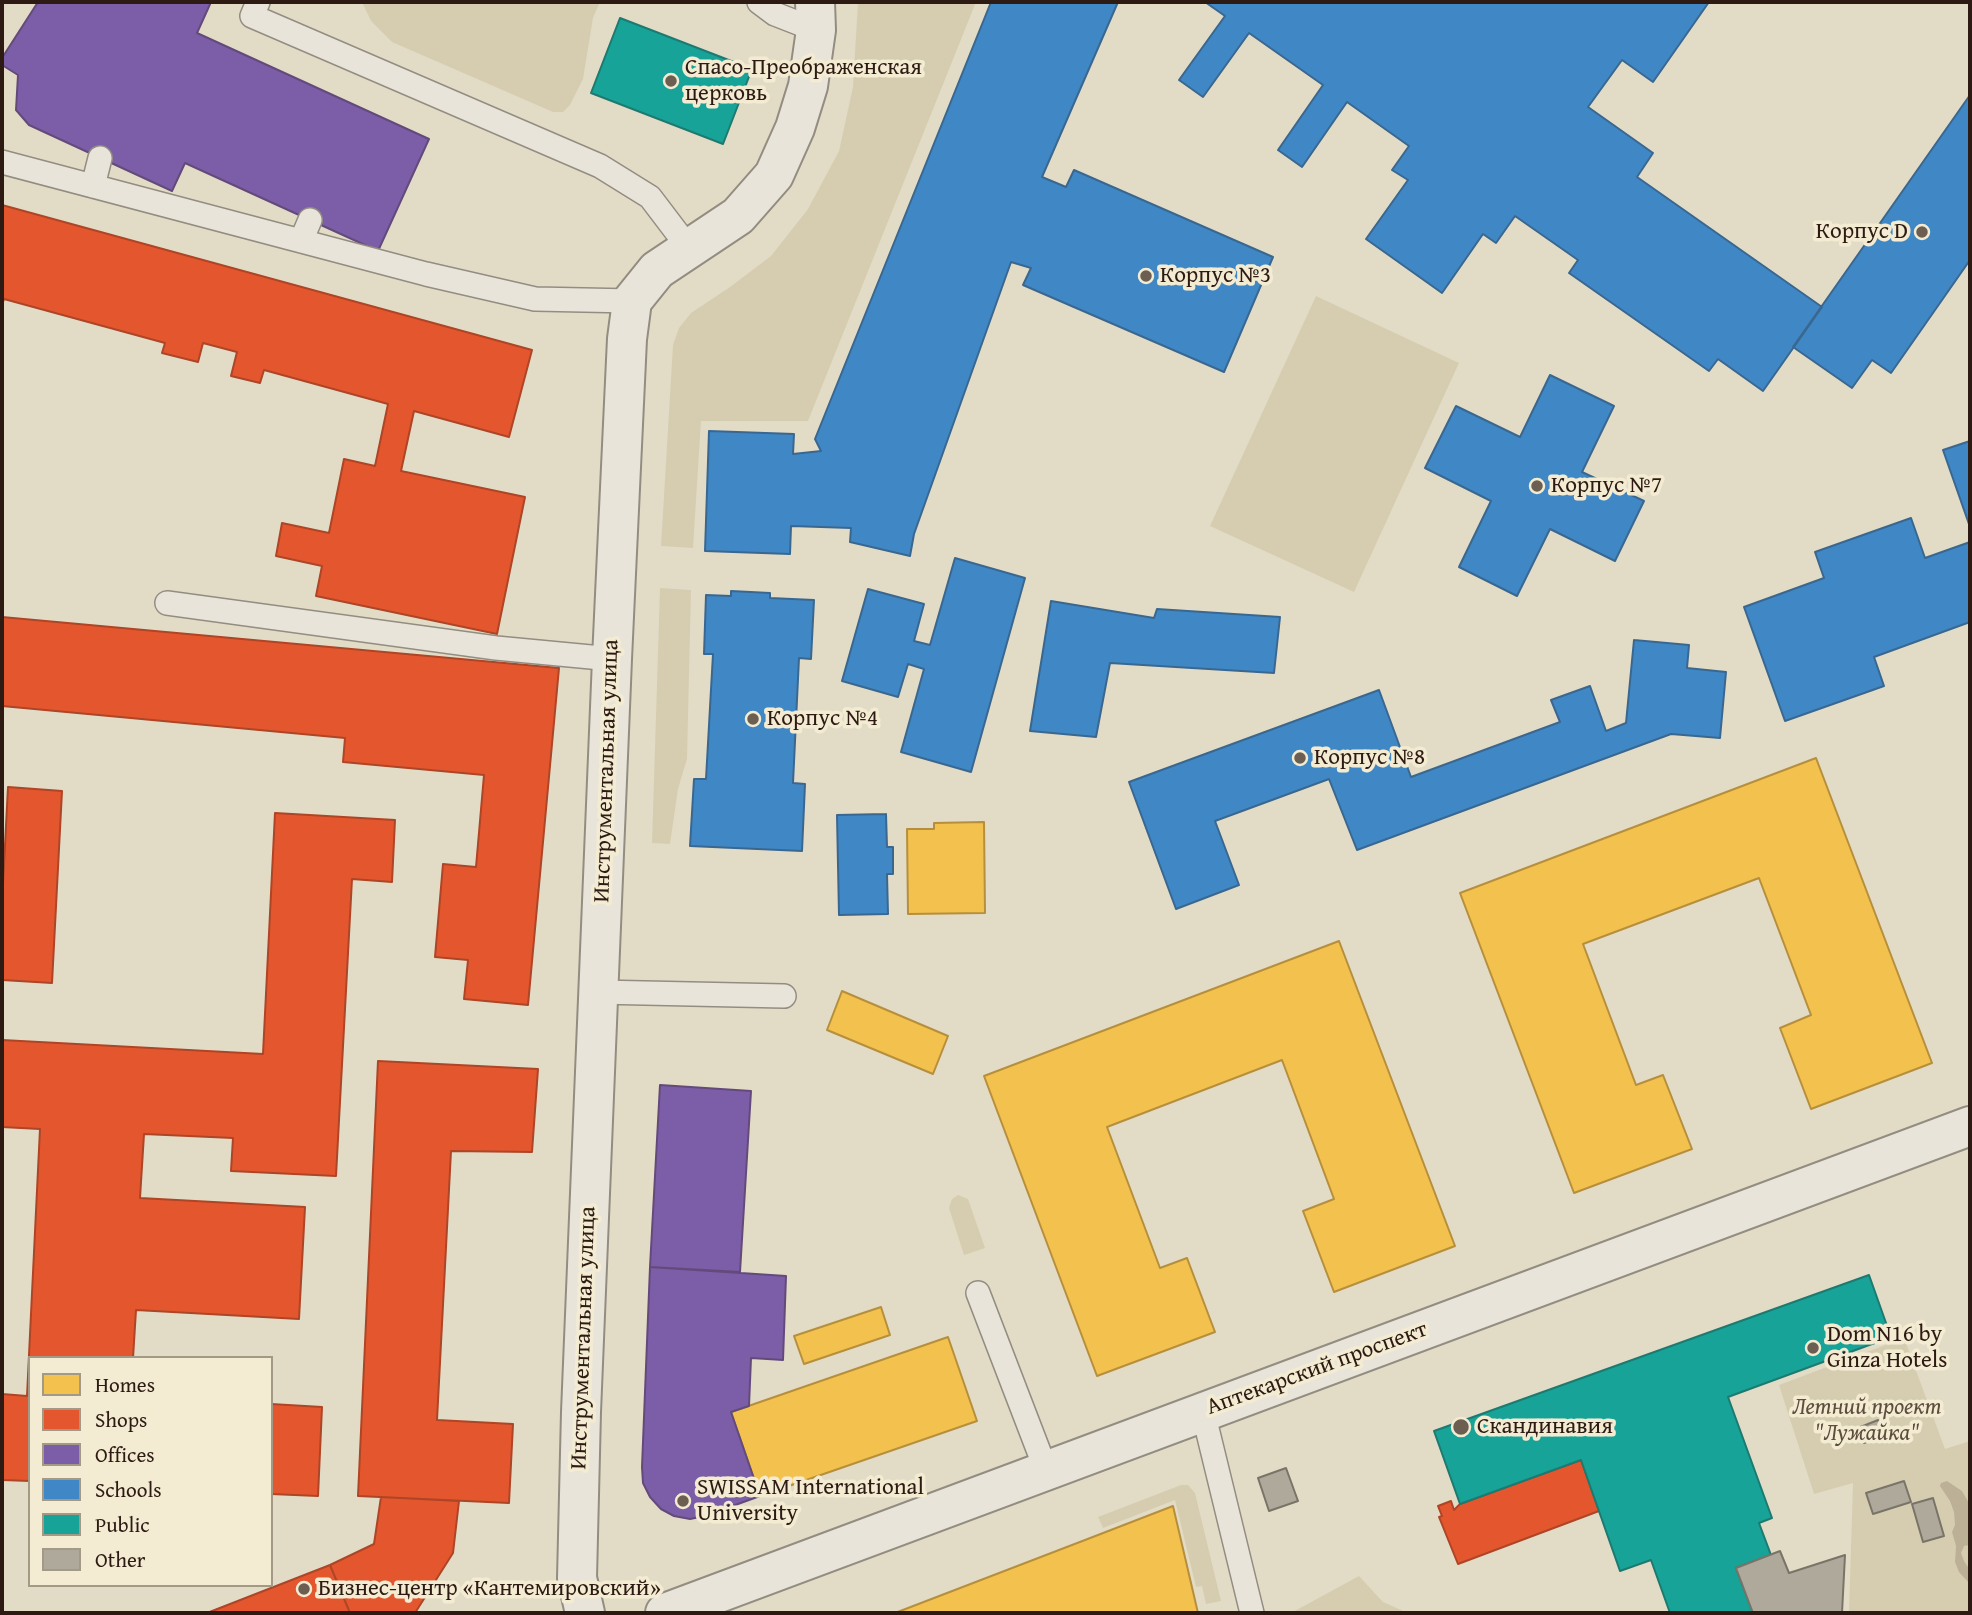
<!DOCTYPE html>
<meta charset="utf-8">
<style>
body{margin:0}
#map{position:relative;width:1972px;height:1615px;overflow:hidden;background:#e2dcc7;font-family:"Gentium Book Plus",serif}
canvas{display:block}
.frame{position:absolute;inset:0;border:4px solid #2d1b13;pointer-events:none}
.legend{position:absolute;left:28px;top:1356px;width:245px;height:231px;box-sizing:border-box;background:#f3ecd3;border:2px solid #a49886;margin:0;padding:9px 12px;list-style:none;font-size:21px;color:#2d1b13}
.legend li{display:flex;align-items:center;gap:14px;height:35px}
.legend b{width:35px;border:2px solid #a49886}
</style>
<div id="map">
<canvas width="1972" height="1615"></canvas>
<div class="frame"></div>
<ul class="legend">
<li><b style="height:19px;background:#f2c14e"></b>Homes</li>
<li><b style="height:19px;background:#e4572e"></b>Shops</li>
<li><b style="height:19px;background:#7b5ea7"></b>Offices</li>
<li><b style="height:19px;background:#3f88c5"></b>Schools</li>
<li><b style="height:19px;background:#17a398"></b>Public</li>
<li><b style="height:19px;background:#afa99b"></b>Other</li>
</ul>
</div>
<script>
const g = document.querySelector('canvas').getContext('2d');
g.lineJoin = 'round';
function paint(path, color) { g.fillStyle = color; g.fill(path, 'evenodd'); }
const shape = rows => new Path2D(rows.map(r => 'M' + r).join(''));
function strokePath(path, color, width, dash) { g.strokeStyle = color; g.lineWidth = width; g.lineCap = dash ? 'butt' : 'round'; g.setLineDash(dash || []); g.stroke(path); }
function drawText(font, color, halo, rows, align = 'center') {
  g.font = font + ' "Gentium Book Plus",serif'; g.lineWidth = 7; g.setLineDash([]); g.textBaseline = 'middle'; g.strokeStyle = halo; g.fillStyle = color; for (const [text, x, y, turn = 0] of rows) {
    g.save(); g.translate(x, y); g.rotate((+turn || 0) * Math.PI / 180); g.textAlign = isNaN(turn) ? turn : align; if (halo) g.strokeText(text, 0, 0); g.fillText(text, 0, 0); g.restore();
  }
}
paint(shape([
 [362,2,600,2,593,18,583,79,570,105,563,112,553,112,392,42,371,21],
 [858,2,976,2,808,421,701,421,693,548,661,546,673,345,679,328,691,313,730,287,771,256,808,209,839,151,853,87],
 [1316,296,1459,363,1354,592,1210,526],
 [660,588,691,590,687,759,678,789,670,844,652,843],
 [958,1195,968,1199,985,1248,964,1255,949,1208,952,1199],
 [1904,1338,1945,1449,1970,1441,1970,1613,1849,1613,1853,1483,1814,1494,1779,1385],
 [1181,1485,1188,1485,1195,1493,1221,1601,1206,1604,1202,1586,1196,1587,1175,1500,1103,1528,1098,1517],
 [1359,1576,1383,1602,1408,1613,1291,1613]
]), '#d6cdb1');
paint(shape([
 [1947,1481,1962,1491,1970,1505,1970,1545,1964,1546,1961,1553,1964,1561,1970,1570,1970,1584,1959,1572,1955,1562,1956,1546,1952,1532,1955,1525,1954,1512,1950,1501,1940,1486,1941,1483]
]), '#bcb197');
const homes = shape([
 [1816,758,1932,1063,1811,1109,1780,1028,1811,1015,1759,878,1583,944,1636,1085,1663,1075,1692,1149,1574,1193,1460,893,1816,758],
 [984,822,985,913,908,914,907,829,934,829,934,823,984,822],
 [1339,941,1455,1246,1334,1292,1303,1211,1334,1199,1282,1060,1107,1127,1160,1268,1187,1258,1215,1332,1097,1376,984,1076,1339,941],
 [842,991,948,1036,933,1074,827,1030,842,991],
 [881,1307,890,1335,804,1364,794,1336,881,1307],
 [948,1337,977,1421,760,1496,731,1412,948,1337],
 [1173,1506,1198,1613,895,1613,1085,1540,1173,1506]
]);
paint(homes, '#f2c14e');
strokePath(homes, '#b78f3c', 2);
const shops = shape([
 [2,205,532,350,509,437,414,411,401,471,525,497,497,634,316,596,322,566,276,556,282,523,329,533,344,459,375,466,388,404,264,370,260,383,231,376,237,352,203,343,198,362,162,353,165,343,4,299,2,305,2,205],
 [2,617,559,668,528,1005,464,999,468,960,435,957,443,864,476,867,484,775,343,762,345,738,2,706,2,617],
 [8,787,62,791,52,983,2,980,2,903,8,787],
 [275,813,395,820,392,882,352,879,336,1176,231,1171,233,1138,144,1134,140,1198,305,1207,299,1319,136,1310,133,1358,30,1358,30,1481,2,1480,2,1394,27,1396,40,1129,2,1127,2,1040,263,1054,275,813],
 [378,1061,538,1069,532,1152,451,1151,437,1420,513,1424,509,1503,358,1496,378,1061],
 [271,1404,322,1407,318,1496,271,1494,271,1404],
 [1581,1460,1599,1511,1458,1564,1439,1517,1442,1516,1438,1506,1451,1501,1454,1510,1460,1504,1581,1460],
 [381,1497,459,1501,453,1553,415,1613,350,1613,330,1565,374,1544,381,1497],
 [330,1565,350,1613,207,1613,330,1565]
]);
paint(shops, '#e4572e');
strokePath(shops, '#ad4526', 2);
const offices = shape([
 [38,2,211,2,197,33,429,139,378,251,185,163,172,191,29,125,16,110,18,75,2,65,2,58,38,2],
 [660,1085,751,1091,740,1272,650,1267,660,1085],
 [650,1267,786,1276,783,1360,751,1358,749,1406,731,1412,760,1496,705,1516,690,1519,674,1516,661,1509,650,1497,643,1483,642,1467,650,1267]
]);
paint(offices, '#7b5ea7');
strokePath(offices, '#644a7b', 2);
const schools = shape([
 [991,2,1118,2,1042,177,1066,187,1074,170,1273,257,1224,372,1023,285,1031,268,1011,262,914,534,910,556,850,542,851,528,791,526,790,554,705,551,709,431,794,434,793,454,821,451,815,439,991,2],
 [1205,2,1709,2,1653,82,1622,60,1588,107,1653,153,1637,177,1822,307,1763,391,1718,359,1709,371,1569,273,1578,260,1515,216,1496,243,1483,234,1442,293,1366,239,1408,180,1392,170,1409,146,1347,102,1302,167,1278,150,1323,85,1249,33,1203,97,1179,80,1225,16,1205,2],
 [1970,95,1970,260,1891,373,1872,360,1852,388,1793,347,1970,95],
 [1550,375,1614,406,1582,472,1644,501,1615,561,1550,529,1517,596,1459,567,1491,501,1425,468,1456,406,1520,437,1550,375],
 [1970,441,1970,527,1943,450,1970,441],
 [1911,518,1925,558,1970,542,1970,622,1874,657,1884,686,1785,721,1744,607,1824,578,1815,552,1911,518],
 [955,558,1025,578,971,772,901,752,924,669,908,664,898,697,842,681,868,589,924,604,914,641,930,645,955,558],
 [731,591,770,593,770,598,814,600,811,659,799,658,793,783,805,784,802,851,690,846,694,779,706,779,713,654,704,654,706,595,731,596,731,591],
 [1051,601,1154,618,1157,609,1280,617,1274,673,1110,663,1096,737,1030,731,1051,601],
 [1634,640,1689,645,1687,668,1726,672,1720,738,1671,734,1357,850,1329,779,1215,821,1239,885,1176,909,1129,782,1379,690,1411,777,1560,722,1551,700,1590,686,1606,731,1626,723,1634,640],
 [886,814,887,847,893,847,893,874,887,874,888,914,839,915,837,815,886,814]
]);
paint(schools, '#3f88c5');
strokePath(schools, '#3a6790', 2);
const public = shape([
 [620,18,752,69,723,144,591,93,620,18],
 [1869,1275,1891,1337,1728,1397,1772,1518,1759,1523,1771,1555,1736,1568,1753,1613,1670,1613,1651,1560,1620,1571,1581,1460,1460,1504,1434,1431,1869,1275]
]);
paint(public, '#17a398');
strokePath(public, '#1e7a70', 2);
const building = shape([
 [1878,1420,1884,1435,1864,1443,1858,1428,1878,1420],
 [1286,1468,1298,1501,1269,1511,1258,1478,1286,1468],
 [1904,1481,1911,1502,1873,1514,1866,1493,1904,1481],
 [1933,1498,1944,1536,1923,1542,1912,1504,1933,1498],
 [1780,1551,1789,1573,1845,1555,1842,1613,1753,1613,1736,1568,1780,1551]
]);
paint(building, '#afa99b');
strokePath(building, '#7a7468', 2);
const service = shape([
 [258,2,252,16,600,166,650,197,688,247],
 [759,2,775,14,816,30],
 [2,162,426,274,535,299,632,301],
 [93,186,100,158],
 [301,241,310,220],
 [167,603,496,648,612,659],
 [598,992,784,996],
 [978,1293,1046,1470],
 [1203,1412,1252,1613]
]);
const minor = shape([
 [585,1613,577,1578,581,1412,612,659,627,339,632,301,657,270,738,216,774,175,795,128,808,86,816,30,815,2],
 [665,1613,1970,1126]
]);
strokePath(service, '#938d81', 26);
strokePath(minor, '#938d81', 42);
strokePath(service, '#e8e4da', 23);
strokePath(minor, '#e8e4da', 38);
for (const [x, y, r, color] of [
 [671,81,7,"#6c5f52"],
 [1922,232,7,"#6c5f52"],
 [1146,276,7,"#6c5f52"],
 [1537,486,7,"#6c5f52"],
 [753,719,7,"#6c5f52"],
 [1300,758,7,"#6c5f52"],
 [1813,1348,7,"#6c5f52"],
 [1461,1427,9,"#6c5f52"],
 [683,1501,7,"#6c5f52"],
 [304,1589,7,"#6c5f52"]
]) { const dot = new Path2D(); dot.arc(x, y, r, 0, 2 * Math.PI); g.fillStyle = color; g.fill(dot); strokePath(dot, '#f3ecd3', 2.5); }
drawText('23px', '#2d1b13', '#f3ecd3', [
 ["Спасо-Преображенская",685,68],
 ["церковь",685,94],
 ["Корпус D",1908,232,"right"],
 ["Корпус №3",1160,276],
 ["Корпус №7",1551,486],
 ["Корпус №4",767,719],
 ["Корпус №8",1314,758],
 ["Dom N16 by",1827,1335],
 ["Ginza Hotels",1827,1361],
 ["Скандинавия",1477,1427],
 ["SWISSAM International",697,1488],
 ["University",697,1514],
 ["Бизнес-центр «Кантемировский»",318,1589]
], 'left');
drawText('23px', '#2d1b13', '#f3ecd3', [
 ["Инструментальная улица",607,771,-88],
 ["Инструментальная улица",584,1338,-88],
 ["Аптекарский проспект",1317,1369,-20]
]);
drawText('italic 23px', '#5d4d3d', '#f3ecd3', [
 ["Летний проект",1867,1408],
 ["\"Лужайка\"",1867,1434]
]);
</script>
